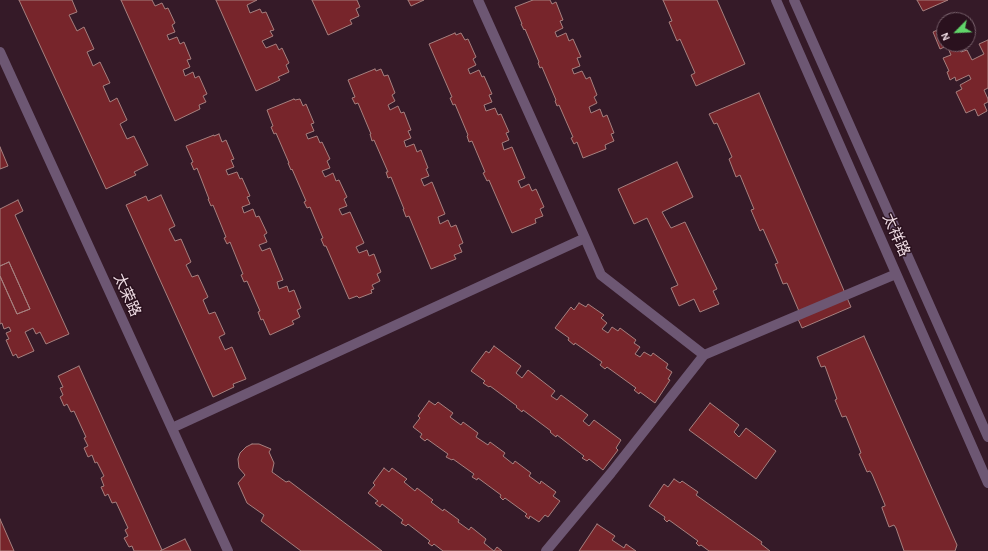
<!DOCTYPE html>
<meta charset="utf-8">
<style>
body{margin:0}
#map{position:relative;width:988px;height:551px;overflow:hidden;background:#351a28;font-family:"Alegreya Sans",sans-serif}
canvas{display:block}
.north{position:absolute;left:936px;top:12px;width:40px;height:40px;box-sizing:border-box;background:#2a111e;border:1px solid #79626d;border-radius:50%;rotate:246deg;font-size:11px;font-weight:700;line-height:16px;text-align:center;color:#efdce4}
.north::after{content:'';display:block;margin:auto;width:14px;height:18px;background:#61d56a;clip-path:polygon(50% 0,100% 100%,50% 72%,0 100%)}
</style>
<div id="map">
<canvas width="988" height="551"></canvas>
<div class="north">N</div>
</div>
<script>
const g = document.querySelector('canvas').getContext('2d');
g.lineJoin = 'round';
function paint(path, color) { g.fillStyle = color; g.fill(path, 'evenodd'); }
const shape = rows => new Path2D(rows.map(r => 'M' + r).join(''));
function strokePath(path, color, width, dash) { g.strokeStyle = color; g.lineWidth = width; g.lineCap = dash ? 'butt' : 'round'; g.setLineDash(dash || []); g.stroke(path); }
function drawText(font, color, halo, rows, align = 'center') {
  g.font = font + ' "Alegreya Sans","Noto Sans SC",sans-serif'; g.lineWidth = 3; g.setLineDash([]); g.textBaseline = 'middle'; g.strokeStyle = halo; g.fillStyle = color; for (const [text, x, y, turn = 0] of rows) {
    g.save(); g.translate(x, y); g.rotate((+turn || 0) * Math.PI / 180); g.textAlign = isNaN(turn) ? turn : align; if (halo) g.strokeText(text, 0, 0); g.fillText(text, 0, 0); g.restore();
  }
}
const building = shape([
 [19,0,72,0,77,12,69,15,77,31,84,27,94,49,87,52,91,61,93,66,100,62,110,83,103,86,110,102,117,98,127,120,120,124,127,139,134,136,148,165,134,172,136,175,106,189,19,0],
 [121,0,152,0,155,6,162,3,165,9,168,8,175,23,172,25,175,32,167,35,169,40,177,37,180,44,184,42,191,59,187,60,190,67,183,70,185,76,193,72,195,78,199,76,207,94,203,96,206,102,199,105,200,109,175,121,121,0],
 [216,0,257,0,247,5,250,13,260,9,262,13,266,12,274,30,270,31,273,36,262,41,266,48,276,44,279,50,282,48,289,63,286,65,289,72,278,77,280,80,256,91,216,0],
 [312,0,357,0,360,7,356,9,359,16,350,20,352,24,328,35,312,0],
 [408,0,424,0,411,6,408,0],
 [533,0,550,0,552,4,556,2,563,20,560,21,563,28,555,32,557,37,566,33,569,41,573,39,581,57,577,58,580,66,572,69,574,74,582,71,586,79,590,77,597,95,594,97,597,103,589,107,591,113,600,109,603,117,607,115,614,133,611,134,614,141,605,145,606,149,583,158,577,142,574,144,571,138,573,137,559,105,557,106,555,101,556,100,542,67,540,68,538,63,539,62,525,29,524,30,521,24,522,24,515,7,533,0],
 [663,0,717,0,745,64,696,86,691,75,695,73,680,39,677,41,669,22,672,21,663,0],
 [917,0,948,0,923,11,917,0],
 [944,27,944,44,951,44,940,49,933,32,944,27],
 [455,33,456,35,461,33,465,40,468,39,476,57,473,59,476,65,468,69,470,74,479,70,482,77,484,76,492,94,489,95,492,102,484,105,486,111,495,108,498,115,501,114,509,132,506,133,509,140,502,143,504,150,512,147,525,178,518,181,521,188,529,184,532,191,536,189,544,207,540,209,543,216,535,219,536,223,512,233,489,180,487,181,483,173,485,172,472,141,469,142,467,136,468,135,455,104,453,105,450,98,452,97,429,44,455,33],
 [988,40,988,88,984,90,988,99,988,102,984,104,987,111,978,116,975,109,966,113,956,92,962,89,960,85,971,79,969,75,956,81,955,77,950,80,947,72,949,71,943,58,951,55,948,48,957,44,961,52,967,50,972,60,984,54,979,44,988,40],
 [375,69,376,71,381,69,384,76,388,75,395,93,392,95,395,101,388,105,390,110,398,106,401,113,404,112,411,130,408,131,411,138,404,141,406,147,414,144,417,152,421,150,428,168,426,169,429,176,421,179,424,186,432,182,445,214,438,217,440,224,448,220,451,227,456,225,463,243,459,245,462,252,454,255,456,259,431,269,409,216,406,217,403,209,404,209,391,177,388,178,386,172,388,172,374,140,372,141,370,134,371,134,358,103,355,104,352,98,355,97,348,80,375,69],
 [759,93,851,307,802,328,797,317,801,316,787,283,783,284,775,264,778,263,763,229,760,231,751,210,754,209,740,175,736,177,729,159,732,157,717,123,714,124,709,114,759,93],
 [294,99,295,100,300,99,303,106,306,104,314,123,311,124,314,131,306,134,308,139,317,136,320,143,322,142,330,159,327,161,330,168,322,171,325,177,333,173,336,181,339,180,347,197,344,199,347,206,339,209,342,215,350,212,364,243,356,247,359,253,367,250,369,256,374,254,381,272,377,274,380,281,372,285,374,289,371,290,372,293,359,298,357,296,349,299,326,246,324,246,321,239,323,238,310,207,307,208,304,202,306,201,292,169,291,170,288,163,289,163,276,133,274,134,271,127,273,126,267,110,294,99],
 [219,134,222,142,226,140,234,159,231,160,234,167,226,170,228,175,237,172,240,179,242,178,250,196,247,197,250,204,242,207,244,213,253,209,256,217,259,216,267,233,264,235,267,242,259,245,262,251,270,248,283,280,277,282,279,289,287,286,289,292,294,290,301,308,297,310,300,317,292,321,294,324,270,335,263,319,261,320,258,312,260,311,247,281,244,282,241,275,243,274,230,242,227,244,224,238,226,237,213,205,211,206,208,199,209,199,197,168,194,170,191,163,193,162,186,146,214,135,214,136,219,134],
 [0,147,8,166,0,169,0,147],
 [677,162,693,197,662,212,671,228,685,222,717,289,713,291,719,304,700,312,694,299,679,306,671,288,678,285,647,218,634,224,618,189,677,162],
 [161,195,175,226,169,229,175,241,181,239,191,262,186,265,192,277,198,275,208,297,203,300,209,314,215,312,225,334,219,337,225,350,232,347,246,379,233,384,234,387,213,397,126,205,146,196,148,201,161,195],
 [18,200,23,211,15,215,69,334,46,344,40,332,36,334,33,328,25,332,34,351,18,358,16,354,13,356,6,340,9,339,6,333,11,331,9,327,4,329,2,323,0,324,0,276,17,314,30,309,9,262,0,266,0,209,18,200],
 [9,262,30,309,17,314,0,276,0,266,9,262],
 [579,303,586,307,588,304,604,315,601,318,607,323,602,329,608,333,612,327,618,331,620,328,636,340,634,343,640,347,635,354,640,357,644,352,651,356,653,353,668,364,666,368,672,372,668,379,670,380,655,403,640,392,639,394,634,390,636,388,607,367,605,369,600,365,602,362,575,343,574,345,568,340,569,338,555,328,571,307,574,310,579,303],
 [864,336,957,545,955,551,904,551,896,528,894,525,889,527,882,508,882,507,885,506,885,505,872,474,870,471,867,472,859,454,861,453,860,450,846,416,842,417,835,400,837,399,825,366,821,367,817,357,864,336],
 [494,346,521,366,516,373,522,378,528,370,555,391,551,396,557,400,561,395,588,415,583,421,589,426,594,420,621,440,616,448,618,450,603,470,589,459,587,461,582,458,584,456,557,435,556,437,550,432,551,431,523,410,522,412,516,407,517,406,490,386,489,387,483,383,485,381,471,371,486,351,489,353,494,346],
 [79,366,162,550,160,551,134,551,132,546,129,547,124,538,128,536,125,530,128,528,116,502,112,503,108,494,105,496,101,487,104,486,101,478,104,476,97,462,95,463,92,455,88,457,84,448,88,446,84,438,86,437,74,411,71,412,67,404,64,406,60,397,63,395,60,388,63,387,58,376,79,366],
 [429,401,435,405,438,402,453,413,450,417,461,425,463,422,478,433,476,437,488,445,490,442,505,453,503,456,513,464,515,461,531,473,529,476,540,484,541,481,556,492,553,496,560,501,548,517,545,515,539,522,530,516,529,519,525,516,527,514,505,498,503,500,500,497,501,495,478,478,477,480,472,477,474,474,453,459,452,460,446,457,448,454,427,439,425,441,420,437,422,434,413,427,420,418,418,416,429,401],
 [710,403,739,425,734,432,739,437,746,428,776,451,756,479,689,430,710,403],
 [252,444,259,444,271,449,269,452,274,463,272,472,286,482,289,481,382,551,301,551,261,521,264,515,247,503,238,483,245,475,239,468,238,459,240,453,246,447,252,444],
 [384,468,389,472,392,468,407,479,404,482,415,491,417,488,433,500,431,502,443,511,444,509,459,520,458,522,469,530,471,527,486,539,484,543,494,551,497,547,502,551,443,551,434,544,432,546,428,543,430,541,408,524,406,526,401,523,403,520,382,504,380,507,375,503,378,501,368,493,375,485,373,483,384,468],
 [674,479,680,483,682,481,698,492,696,495,762,542,761,544,770,551,709,551,701,545,699,546,696,543,698,541,669,520,667,522,664,519,665,517,649,506,664,484,668,487,674,479],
 [0,519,14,551,0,551,0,519],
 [597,524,615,536,612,540,624,548,626,544,636,551,579,551,597,524],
 [185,539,191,551,160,551,185,539]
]);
paint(building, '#77252b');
strokePath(building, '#a6807f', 1);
strokePath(shape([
 [478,0,585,238,601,275,704,355],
 [776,0,988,483],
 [794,0,988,437],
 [0,52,228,551],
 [172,428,585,238],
 [546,551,611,473,704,355,896,274]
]), '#6d5773', 10);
drawText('15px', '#efdce4', '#2a111e', [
 ["太祥路",896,235,66],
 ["太荣路",127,295,66]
]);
</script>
